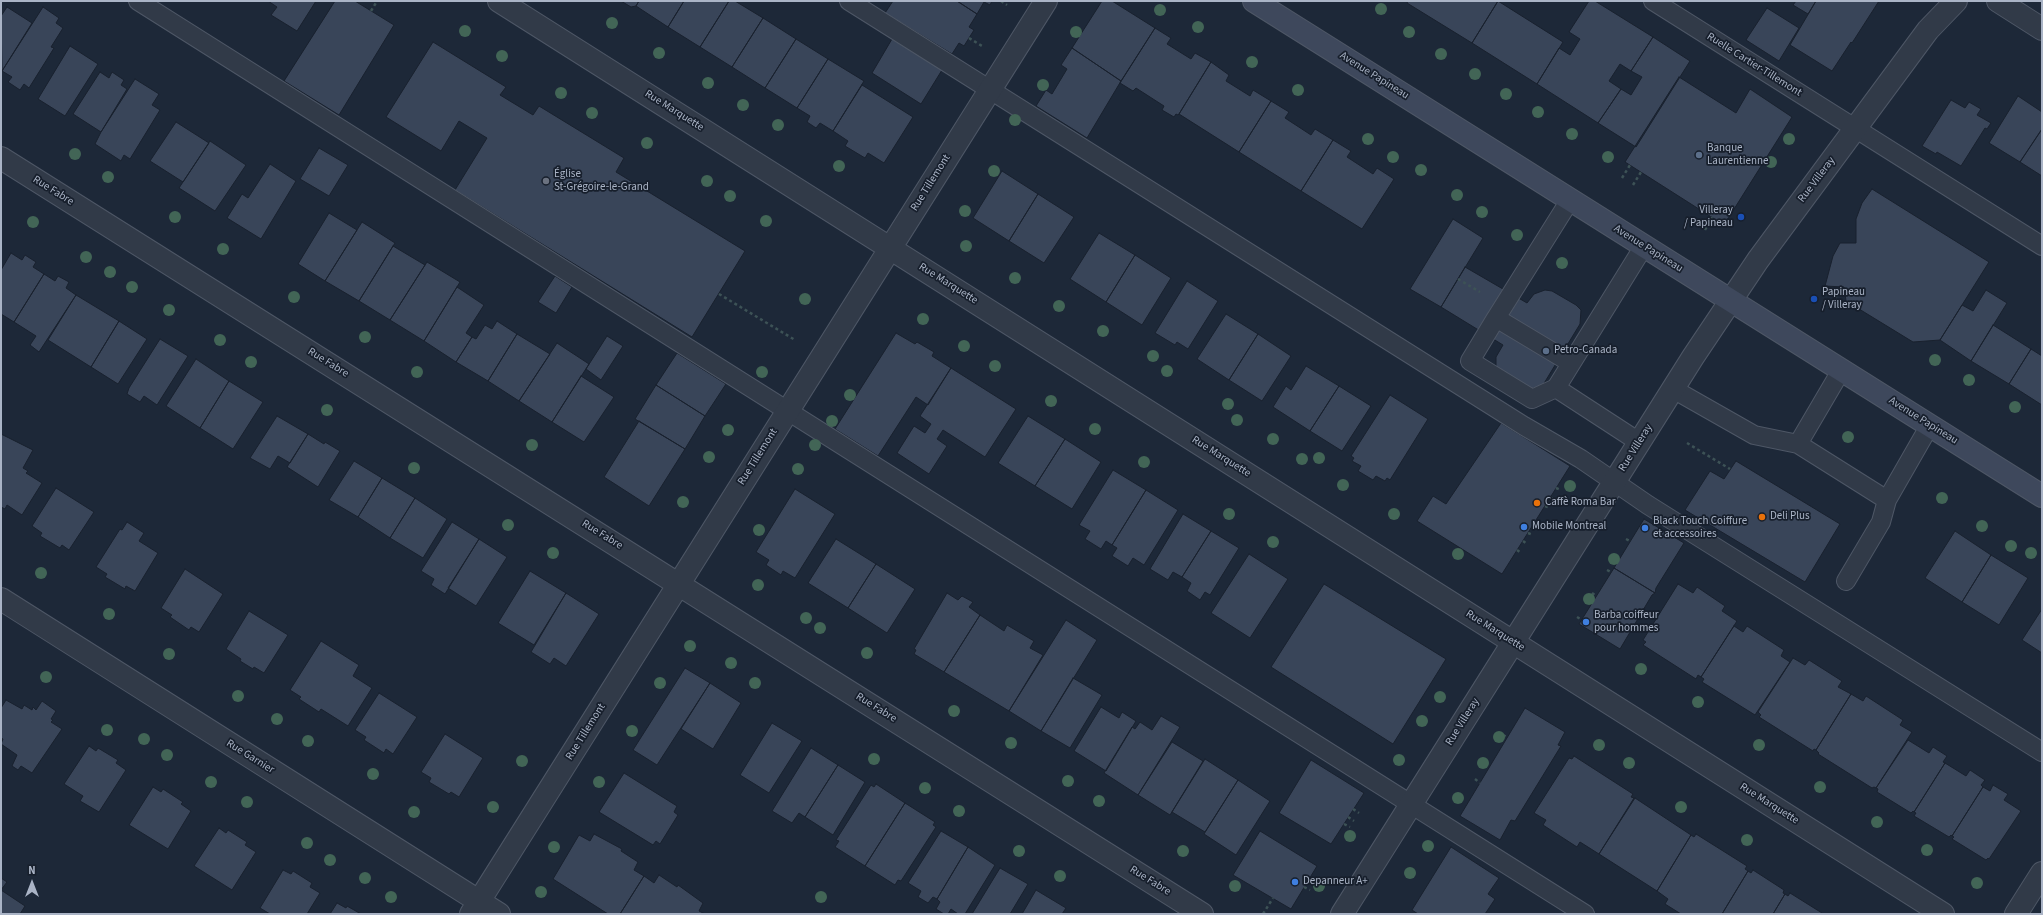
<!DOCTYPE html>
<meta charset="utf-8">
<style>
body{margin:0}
#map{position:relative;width:2043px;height:915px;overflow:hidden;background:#1d2838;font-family:"Source Sans 3",sans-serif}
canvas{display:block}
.frame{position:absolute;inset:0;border:2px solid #aab4c6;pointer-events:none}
.north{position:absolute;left:12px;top:863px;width:40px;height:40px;-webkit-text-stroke:3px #171f2c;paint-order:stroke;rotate:0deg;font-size:11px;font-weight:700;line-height:16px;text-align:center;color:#aab4c6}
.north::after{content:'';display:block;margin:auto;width:14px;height:18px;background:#aab4c6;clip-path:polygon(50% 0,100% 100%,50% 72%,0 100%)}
</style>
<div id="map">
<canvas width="2043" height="915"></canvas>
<div class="frame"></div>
<div class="north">N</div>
</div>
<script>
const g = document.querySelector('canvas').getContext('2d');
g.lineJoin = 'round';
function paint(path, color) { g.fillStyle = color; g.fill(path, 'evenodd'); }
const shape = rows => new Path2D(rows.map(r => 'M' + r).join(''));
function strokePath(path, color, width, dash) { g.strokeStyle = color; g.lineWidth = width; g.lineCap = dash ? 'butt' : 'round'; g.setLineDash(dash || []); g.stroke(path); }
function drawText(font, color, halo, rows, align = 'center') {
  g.font = font + ' "Source Sans 3",sans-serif'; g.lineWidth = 3.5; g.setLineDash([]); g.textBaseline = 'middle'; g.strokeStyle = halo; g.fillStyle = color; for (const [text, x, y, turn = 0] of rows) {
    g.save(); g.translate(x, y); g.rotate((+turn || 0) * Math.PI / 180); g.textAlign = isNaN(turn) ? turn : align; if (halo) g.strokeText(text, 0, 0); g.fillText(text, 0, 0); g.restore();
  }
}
const building = shape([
 [268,1,316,1,297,31,271,15,277,7,268,1],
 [335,1,355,1,394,25,339,115,284,81,335,1],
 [621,1,639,1,636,6,631,7,621,1],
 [639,1,684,1,668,27,636,6,639,1],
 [684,1,729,1,700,47,668,27,684,1],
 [729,1,735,1,763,18,732,67,700,47,729,1],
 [893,1,957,1,977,14,969,27,974,30,964,46,959,43,952,54,885,13,893,1],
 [957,1,992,1,990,5,984,2,977,14,957,1],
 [1102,1,1112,1,1155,28,1121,81,1072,48,1102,1],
 [1408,1,1498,1,1472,43,1407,3,1408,1],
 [1498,1,1563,42,1537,84,1472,43,1498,1],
 [1589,1,1595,1,1653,37,1631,71,1620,64,1609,81,1621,89,1598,123,1537,84,1559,48,1570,55,1580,39,1569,32,1589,1],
 [1796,1,1816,1,1808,14,1793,5,1796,1],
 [1816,1,1879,1,1852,43,1851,42,1832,71,1790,45,1816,1],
 [7,7,32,23,2,71,1,16,7,7],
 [43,7,59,18,56,23,63,28,51,47,54,48,29,88,24,84,20,90,8,82,12,77,2,71,43,7],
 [1767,8,1799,28,1779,61,1746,40,1767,8],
 [763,18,796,39,765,88,732,67,763,18],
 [1155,28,1171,38,1167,44,1191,59,1195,53,1211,62,1179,114,1178,115,1176,114,1174,117,1162,110,1164,106,1136,88,1133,91,1120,83,1155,28],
 [1653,37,1690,61,1636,147,1598,123,1621,89,1631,95,1642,77,1631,71,1653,37],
 [796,39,828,59,797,108,765,88,796,39],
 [892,39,942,70,921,104,872,73,892,39],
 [433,42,506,87,500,95,533,115,539,106,624,158,616,172,745,251,692,337,455,190,487,138,459,121,441,151,386,117,433,42],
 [70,46,98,64,65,116,38,99,70,46],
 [1072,48,1121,81,1087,138,1036,106,1046,90,1052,94,1067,69,1061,65,1072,48],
 [828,59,864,81,833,131,820,123,816,128,807,122,810,116,797,108,828,59],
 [1211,62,1229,75,1226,81,1250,96,1253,90,1271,101,1239,152,1179,114,1211,62],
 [100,72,109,78,112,72,124,80,121,85,127,89,101,132,73,114,100,72],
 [1679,77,1736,113,1750,89,1792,117,1724,225,1625,162,1679,77],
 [135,79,159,94,152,105,160,110,130,159,124,155,121,161,95,144,101,132,135,79],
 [862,85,913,117,884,163,868,153,865,158,845,146,848,141,833,131,862,85],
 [2018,96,2042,112,2042,129,2020,162,1989,143,2018,96],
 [1951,100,1965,108,1969,102,1981,109,1977,115,1991,123,1987,129,1985,128,1961,166,1937,152,1936,154,1922,146,1951,100],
 [1271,101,1289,112,1285,118,1311,135,1315,129,1333,140,1301,191,1239,152,1271,101],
 [176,122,209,143,183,182,150,161,176,122],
 [2042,129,2042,176,2020,162,2042,129],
 [1333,140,1351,151,1347,157,1373,174,1377,168,1394,179,1362,229,1301,191,1333,140],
 [210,141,246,165,215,211,179,188,210,141],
 [319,148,348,165,329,196,300,179,319,148],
 [270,164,296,181,261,239,227,218,242,194,248,198,270,164],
 [1002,171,1038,194,1009,241,973,218,1002,171],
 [1872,189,1989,262,1940,340,1913,342,1846,301,1844,287,1825,286,1833,256,1840,243,1856,243,1856,219,1862,203,1872,189],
 [1038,194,1074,217,1044,263,1009,241,1038,194],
 [329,213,357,230,325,281,298,264,329,213],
 [1453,219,1483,238,1441,307,1410,289,1453,219],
 [362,222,395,243,359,301,325,281,362,222],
 [1099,233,1135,255,1106,302,1070,279,1099,233],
 [393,246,425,265,390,320,359,301,393,246],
 [11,253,22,260,25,255,36,262,33,267,44,274,14,322,1,314,1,270,11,253],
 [1135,255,1171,278,1142,325,1106,302,1135,255],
 [427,262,460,282,424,341,390,320,427,262],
 [1465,267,1527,303,1534,294,1545,290,1552,291,1576,305,1581,310,1580,324,1543,385,1531,389,1496,368,1496,357,1503,345,1441,307,1465,267],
 [44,274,55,281,58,276,69,282,66,288,76,295,39,352,30,345,36,336,14,322,44,274],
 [555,276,572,287,556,313,538,302,555,276],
 [1187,281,1218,301,1188,349,1177,342,1175,345,1155,333,1187,281],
 [457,287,484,305,466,333,472,337,456,362,424,341,457,287],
 [1986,290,2007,303,1971,361,1940,340,1962,305,1973,311,1986,290],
 [76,295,119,321,91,367,48,340,76,295],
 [1226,314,1258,334,1229,380,1197,359,1226,314],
 [119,321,147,339,118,384,91,367,119,321],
 [497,321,517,334,488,381,456,362,472,337,476,339,485,325,492,329,497,321],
 [1993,325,2031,349,2009,384,1971,361,1993,325],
 [896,333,915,344,917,342,934,352,932,356,951,368,928,405,916,397,878,456,835,429,896,333],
 [517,334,550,354,519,401,488,381,517,334],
 [1258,334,1291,356,1262,401,1229,380,1258,334],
 [607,336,623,346,601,380,586,369,607,336],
 [160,339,188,356,157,405,144,396,140,402,127,394,129,388,160,339],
 [557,343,589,364,552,422,519,401,557,343],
 [2031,349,2042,356,2042,405,2009,384,2031,349],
 [677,353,726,384,705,416,656,385,677,353],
 [196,359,229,381,200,428,166,406,196,359],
 [1306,366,1339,386,1310,431,1273,407,1286,386,1291,390,1306,366],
 [951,368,1016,409,985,457,943,430,937,439,947,446,929,474,897,453,914,426,925,433,931,424,920,416,951,368],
 [581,376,614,397,584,442,552,422,581,376],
 [229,381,263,402,233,449,200,428,229,381],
 [656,385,705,416,685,449,635,419,656,385],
 [1339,386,1371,406,1342,451,1310,431,1339,386],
 [1390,395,1428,419,1390,480,1387,478,1385,481,1376,476,1373,480,1358,471,1361,466,1352,461,1354,458,1351,456,1390,395],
 [277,416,308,434,290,463,278,456,270,469,250,458,277,416],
 [1028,416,1065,439,1035,486,998,463,1028,416],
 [639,421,685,449,649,506,604,477,639,421],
 [1501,423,1570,466,1502,574,1417,521,1433,496,1446,504,1501,423],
 [1,434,33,450,23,468,28,471,26,473,42,483,22,515,7,505,5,509,1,507,1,434],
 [308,434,324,444,325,442,340,451,318,487,287,467,308,434],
 [1065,439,1101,462,1072,509,1035,486,1065,439],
 [354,461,382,478,358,517,329,500,354,461],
 [1736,461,1840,524,1805,582,1685,510,1710,471,1724,479,1736,461],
 [1113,470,1146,490,1112,545,1106,541,1101,549,1085,539,1090,531,1079,525,1113,470],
 [382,478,415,498,390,538,358,517,382,478],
 [56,488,94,512,69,550,62,545,60,548,40,536,42,533,32,526,56,488],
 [795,489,835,514,795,578,783,571,781,575,766,565,769,560,756,552,795,489],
 [1146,490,1178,510,1144,565,1133,558,1128,566,1112,556,1117,548,1112,545,1146,490],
 [415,498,447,519,423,558,390,538,415,498],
 [1183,514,1211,531,1182,577,1173,572,1168,580,1150,569,1183,514],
 [1644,519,1684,543,1656,588,1655,593,1614,568,1644,519],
 [127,522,144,533,139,541,158,553,135,591,126,586,125,589,105,577,107,574,96,567,120,529,122,530,127,522],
 [452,522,479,539,445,594,431,585,434,579,421,571,452,522],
 [1211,531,1239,548,1210,595,1205,592,1200,600,1187,591,1191,583,1182,577,1211,531],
 [1955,531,1991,555,1962,602,1925,578,1955,531],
 [479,539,507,557,476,606,448,588,479,539],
 [836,539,876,564,848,608,808,583,836,539],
 [1249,554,1288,579,1250,638,1211,613,1249,554],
 [1991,555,2028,578,1999,625,1962,602,1991,555],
 [876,564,915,589,887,633,848,608,876,564],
 [1614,568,1655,593,1652,595,1620,649,1579,624,1614,568],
 [185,569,223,594,199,632,191,627,189,630,170,617,172,615,161,608,185,569],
 [530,571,566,593,534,645,498,623,530,571],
 [1324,584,1446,659,1393,744,1271,667,1324,584],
 [1678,584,1693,593,1697,587,1725,606,1722,611,1737,621,1701,677,1698,675,1696,679,1643,645,1646,642,1643,640,1678,584],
 [566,593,599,614,566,666,554,658,550,664,531,652,566,593],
 [947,593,958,600,962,596,973,602,969,607,980,615,944,672,914,654,916,650,914,649,947,593],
 [2042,609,2042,653,2022,640,2042,609],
 [249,611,288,635,264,673,254,667,253,669,240,661,241,659,226,649,249,611],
 [980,615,1004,631,1007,625,1034,641,1030,648,1043,655,1009,711,944,672,980,615],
 [1066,620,1097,640,1041,731,1009,711,1066,620],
 [1734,626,1743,632,1747,626,1784,650,1781,656,1790,662,1755,715,1702,682,1704,679,1701,677,1734,626],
 [321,641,359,665,353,676,372,688,348,726,321,709,319,712,299,699,301,697,290,690,321,641],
 [1793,658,1805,665,1809,660,1842,681,1838,687,1851,694,1816,750,1814,749,1813,751,1759,717,1761,715,1758,712,1793,658],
 [685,668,710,683,657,765,633,750,685,668],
 [1073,678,1102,695,1070,748,1041,731,1073,678],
 [710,683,741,703,713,749,681,729,710,683],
 [379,693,417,717,393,754,386,749,384,753,364,740,366,737,355,730,379,693],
 [1851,694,1863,701,1866,696,1903,720,1900,725,1912,732,1876,788,1874,787,1872,788,1818,754,1819,753,1816,750,1851,694],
 [6,700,22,709,24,705,32,710,33,707,36,710,42,701,56,711,51,719,53,720,51,722,62,729,32,773,21,766,18,770,12,766,17,755,1,744,3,739,1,738,1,708,6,700],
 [1101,707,1119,718,1122,712,1136,721,1106,771,1074,751,1101,707],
 [1525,708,1565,732,1558,745,1561,746,1515,821,1511,820,1500,840,1460,816,1525,708],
 [1161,716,1180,727,1138,795,1104,773,1132,727,1135,729,1140,722,1152,730,1161,716],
 [772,723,802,741,769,793,740,775,772,723],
 [445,734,483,758,459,797,451,792,449,794,429,782,431,778,421,772,445,734],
 [1908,740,1929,753,1933,747,1947,756,1943,762,1945,763,1914,812,1913,811,1911,813,1877,792,1878,789,1876,788,1908,740],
 [1172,742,1203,761,1170,815,1138,795,1172,742],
 [89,746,96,751,98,748,118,760,116,763,126,770,99,812,80,801,83,796,64,784,89,746],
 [811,748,838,765,805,817,799,813,792,823,772,811,811,748],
 [1574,756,1633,794,1631,797,1634,798,1599,854,1580,842,1577,847,1543,825,1546,820,1534,813,1569,758,1572,759,1574,756],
 [1205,759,1238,780,1205,832,1172,812,1205,759],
 [1311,760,1364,793,1331,844,1279,813,1311,760],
 [1945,763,1966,776,1970,770,1985,780,1981,785,1983,787,1952,836,1951,835,1949,837,1914,816,1916,813,1914,812,1945,763],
 [838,765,865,782,833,835,805,817,838,765],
 [624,773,677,806,674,812,678,815,660,844,656,841,653,845,599,812,624,773],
 [1238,780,1270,801,1236,855,1204,834,1238,780],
 [876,784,905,803,865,866,835,847,839,841,836,840,871,785,874,787,876,784],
 [1993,785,2008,794,2004,800,2021,811,1989,859,1988,858,1986,860,1952,839,1954,837,1952,836,1983,787,1990,791,1993,785],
 [153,787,161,792,163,789,183,802,181,804,191,811,168,849,129,825,153,787],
 [1635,798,1691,835,1657,891,1599,854,1635,798],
 [905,803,935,822,933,825,936,827,901,881,898,880,895,885,865,866,905,803],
 [219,828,226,833,228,830,247,842,245,845,256,852,232,890,194,866,219,828],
 [941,831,968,847,937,899,933,897,928,903,918,897,921,891,908,883,941,831],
 [1260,831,1317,866,1291,909,1233,875,1260,831],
 [594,834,622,849,621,851,638,862,634,870,644,876,620,914,608,914,553,879,579,835,590,841,594,834],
 [1696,834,1747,866,1745,869,1748,871,1722,914,1681,914,1665,904,1668,899,1657,891,1691,835,1694,837,1696,834],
 [968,847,995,865,965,914,958,914,951,909,948,914,944,914,936,909,940,902,937,899,968,847],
 [1451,847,1499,878,1488,894,1495,899,1485,914,1418,914,1412,910,1451,847],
 [1000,868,1028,884,1010,914,972,914,1000,868],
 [283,870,291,874,293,871,312,883,310,887,320,893,307,914,270,914,260,908,283,870],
 [1753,870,1784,890,1783,893,1785,894,1773,914,1722,914,1748,871,1751,873,1753,870],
 [659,875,677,887,678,885,703,903,699,911,705,914,620,914,644,876,654,883,659,875],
 [1,878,7,882,1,890,25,906,20,914,1,914,1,878],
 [1036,890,1066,908,1062,914,1022,914,1036,890],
 [1790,893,1822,913,1821,914,1773,914,1785,894,1788,896,1790,893],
 [337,903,346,908,347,906,361,914,330,914,337,903]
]);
paint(building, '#394559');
strokePath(building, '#19212e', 1);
const service = shape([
 [138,1,1585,914],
 [849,1,1524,426,1581,459,1648,505,2042,752],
 [1653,1,2042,246],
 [1570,200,1496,318,1571,363],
 [1496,318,1470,361,1532,399,1556,388],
 [1673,389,1754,435,1798,444,1842,369],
 [1639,442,1556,388,1644,246],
 [1798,444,1887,500,1930,425],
 [1846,581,1881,522,1887,500]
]);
const minor = shape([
 [499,1,1943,914],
 [1998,1,2042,29],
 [1,158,1202,914],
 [1,599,499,914],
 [471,914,1046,1],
 [2016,914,2042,873]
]);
const tertiary = shape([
 [1342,914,1693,357,1758,260,1928,30,1956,1]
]);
const secondary = shape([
 [1254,1,2042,496]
]);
strokePath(service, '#4e5766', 20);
strokePath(minor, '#4e5766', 24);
strokePath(tertiary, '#4e5766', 24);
strokePath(secondary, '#4e5766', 24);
strokePath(shape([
 [1001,1,1007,5],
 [371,11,377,1],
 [969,38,982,46],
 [1622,178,1630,165],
 [1633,185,1641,172],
 [1705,230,1712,217],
 [1458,279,1480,292],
 [1837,291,1841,291,1845,294],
 [719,294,795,340],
 [1829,308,1836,297,1837,287],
 [1687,443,1730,469],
 [1556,488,1561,490],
 [1550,497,1555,500],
 [1545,506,1550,508],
 [1528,533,1533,535],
 [1626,539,1630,541],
 [1523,541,1527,544],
 [1517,550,1521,553],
 [1612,561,1616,563],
 [1607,570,1611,572],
 [1592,593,1596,596],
 [1577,617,1582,620],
 [1503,735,1507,737],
 [1475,779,1480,783],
 [1353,809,1359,813],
 [1348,817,1354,821],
 [1344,824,1350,827],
 [1304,887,1310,890],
 [1263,914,1273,898]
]), '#3d5256', 2.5, [3, 3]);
strokePath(service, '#313a48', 18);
strokePath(minor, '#313a48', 22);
strokePath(tertiary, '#313a48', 22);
strokePath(secondary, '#3e485c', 22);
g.fillStyle = '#426556';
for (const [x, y] of [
 [1381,9],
 [1160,10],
 [612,23],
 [1198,27],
 [465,31],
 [1076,32],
 [1409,32],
 [659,53],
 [1441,54],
 [502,56],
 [1252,62],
 [1475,74],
 [708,83],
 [1043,85],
 [1298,90],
 [561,93],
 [1506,94],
 [743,105],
 [1538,112],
 [592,113],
 [1015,120],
 [778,125],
 [1572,134],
 [1368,139],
 [1789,139],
 [647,143],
 [75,154],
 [1393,157],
 [1608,157],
 [1771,162],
 [839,166],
 [1421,170],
 [994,171],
 [108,177],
 [707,181],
 [1457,195],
 [730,196],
 [965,211],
 [1482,212],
 [175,217],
 [766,221],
 [33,222],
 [1517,235],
 [966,246],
 [223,249],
 [86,257],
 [1562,263],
 [110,272],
 [1015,278],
 [132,287],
 [294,297],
 [805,299],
 [1059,306],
 [169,310],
 [923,319],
 [1103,331],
 [365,337],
 [220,340],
 [964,346],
 [1153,356],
 [1935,360],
 [251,362],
 [995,366],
 [1167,371],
 [417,372],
 [762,372],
 [1969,380],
 [850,395],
 [1051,401],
 [1228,404],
 [2015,407],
 [327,410],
 [1237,420],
 [832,421],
 [1095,429],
 [728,430],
 [1848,437],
 [1273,439],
 [532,445],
 [815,445],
 [709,457],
 [1319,458],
 [1302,459],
 [1144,462],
 [414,468],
 [798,469],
 [1343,485],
 [1570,486],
 [1942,498],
 [683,502],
 [1229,514],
 [1394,514],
 [508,525],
 [1982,526],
 [759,530],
 [1273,542],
 [2011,546],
 [553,553],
 [2031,553],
 [1458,554],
 [1614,559],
 [41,573],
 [758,585],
 [1589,599],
 [109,614],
 [806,618],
 [820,628],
 [690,646],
 [867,653],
 [169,654],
 [731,663],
 [1641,669],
 [46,677],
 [660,683],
 [755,683],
 [238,696],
 [1440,697],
 [1698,702],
 [954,711],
 [277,719],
 [1422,721],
 [107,730],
 [632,731],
 [1499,737],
 [144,739],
 [308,741],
 [1011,743],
 [1599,745],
 [1759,745],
 [167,755],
 [874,759],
 [1399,760],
 [522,761],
 [1483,763],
 [1629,763],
 [373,774],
 [1068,781],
 [211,782],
 [599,782],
 [1820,787],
 [925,788],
 [1458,798],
 [1099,801],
 [247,802],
 [493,807],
 [1681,807],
 [959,811],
 [414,812],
 [1877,822],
 [1350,836],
 [1747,840],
 [307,843],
 [1428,846],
 [554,847],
 [1927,850],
 [1019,851],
 [1183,851],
 [330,860],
 [1410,873],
 [1060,876],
 [365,878],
 [1977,883],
 [1235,886],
 [1319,886],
 [541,892],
 [391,897],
 [821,897]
]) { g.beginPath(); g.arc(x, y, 6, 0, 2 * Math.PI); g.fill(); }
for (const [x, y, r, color] of [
 [1699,155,4,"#5c6f8a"],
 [546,181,4,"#6b7280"],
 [1741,217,4,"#1a4fb4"],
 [1814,299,4,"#1a4fb4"],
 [1546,351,4,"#5c6f8a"],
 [1537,503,4,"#e8710a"],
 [1762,517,4,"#e8710a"],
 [1524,527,4,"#3f7fe0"],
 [1645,528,4,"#3f7fe0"],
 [1586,622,4,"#3f7fe0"],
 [1295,882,4,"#3f7fe0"]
]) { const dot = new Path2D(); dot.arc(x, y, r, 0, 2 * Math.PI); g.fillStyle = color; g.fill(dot); strokePath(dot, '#171f2c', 1.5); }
drawText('11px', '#aab4c6', '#171f2c', [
 ["Ruelle Cartier-Tillemont",1754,65,32],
 ["Avenue Papineau",1374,76,32],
 ["Rue Marquette",674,111,32],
 ["Rue Villeray",1817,180,-53],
 ["Rue Tillemont",931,183,-58],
 ["Rue Fabre",53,191,32],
 ["Avenue Papineau",1648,249,32],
 ["Rue Marquette",948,284,32],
 ["Rue Fabre",328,363,32],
 ["Avenue Papineau",1923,421,32],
 ["Rue Villeray",1636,448,-58],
 ["Rue Tillemont",758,457,-58],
 ["Rue Marquette",1221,457,32],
 ["Rue Fabre",602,535,32],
 ["Rue Marquette",1495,631,32],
 ["Rue Fabre",876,708,32],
 ["Rue Villeray",1463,722,-58],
 ["Rue Tillemont",586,732,-58],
 ["Rue Garnier",250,757,32],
 ["Rue Marquette",1769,804,32],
 ["Rue Fabre",1150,881,32]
]);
drawText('11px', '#aab4c6', '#171f2c', [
 ["Banque",1707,149],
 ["Laurentienne",1707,162],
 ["Église",554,175],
 ["St-Grégoire-le-Grand",554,188],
 ["Villeray",1733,211,"right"],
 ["/ Papineau",1733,224,"right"],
 ["Papineau",1822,293],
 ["/ Villeray",1822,306],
 ["Petro-Canada",1554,351],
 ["Caffè Roma Bar",1545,503],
 ["Deli Plus",1770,517],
 ["Black Touch Coiffure",1653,522],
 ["et accessoires",1653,535],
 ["Mobile Montreal",1532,527],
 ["Barba coiffeur",1594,616],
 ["pour hommes",1594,629],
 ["Depanneur A+",1303,882]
], 'left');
</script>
